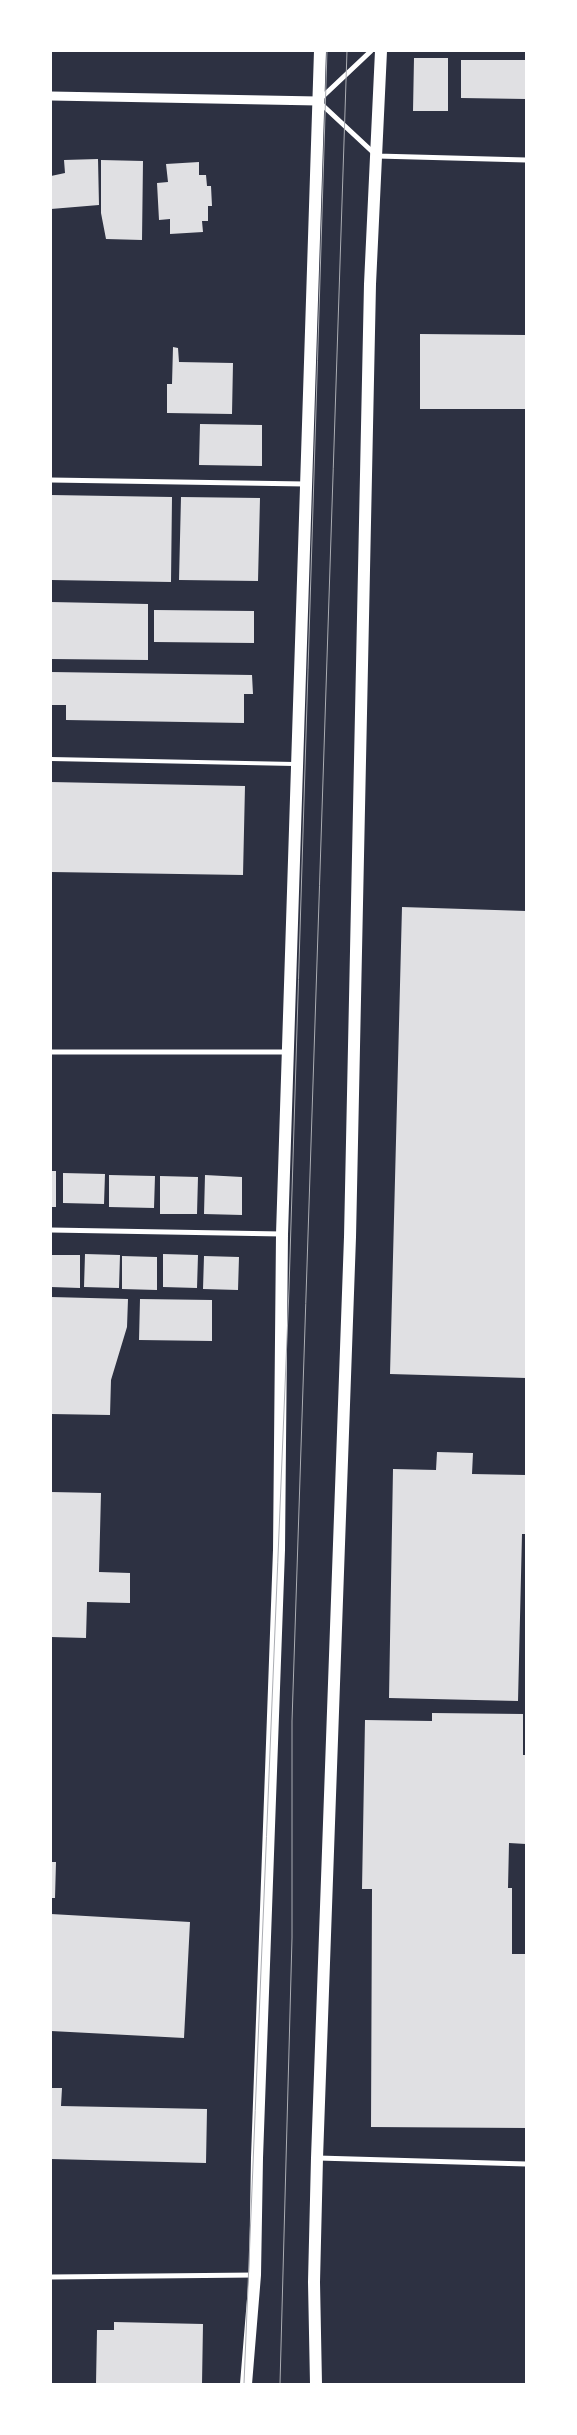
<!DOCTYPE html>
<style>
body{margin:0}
#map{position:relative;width:577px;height:2435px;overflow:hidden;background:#2d3142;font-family:"Golos Text",sans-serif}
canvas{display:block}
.frame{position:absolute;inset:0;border:52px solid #fff;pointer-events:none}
</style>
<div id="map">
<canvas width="577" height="2435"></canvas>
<div class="frame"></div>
</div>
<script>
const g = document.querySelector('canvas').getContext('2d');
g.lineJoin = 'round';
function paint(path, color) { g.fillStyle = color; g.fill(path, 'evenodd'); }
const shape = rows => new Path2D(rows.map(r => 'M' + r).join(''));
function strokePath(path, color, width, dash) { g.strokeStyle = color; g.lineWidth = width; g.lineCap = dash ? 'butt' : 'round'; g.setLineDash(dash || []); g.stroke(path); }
paint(shape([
 [414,58,448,58,448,111,413,111],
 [461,60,526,60,526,99,461,98],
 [98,159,99,205,51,209,51,176,65,173,64,160],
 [101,160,143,161,142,240,106,239,101,213],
 [199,162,199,175,206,175,207,186,211,186,212,206,208,206,208,221,202,221,203,232,170,234,170,219,159,220,157,183,168,182,166,164],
 [420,334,526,335,526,409,420,409],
 [173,347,178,348,179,362,233,363,232,414,167,413,167,384,172,384],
 [200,424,262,425,262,466,199,465],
 [51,495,172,497,171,582,51,580],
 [181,497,260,498,258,581,179,580],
 [51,602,148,604,148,660,51,659],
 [154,610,254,611,254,643,154,642],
 [51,672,252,675,253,694,244,694,244,723,66,720,66,705,51,705],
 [51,782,245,786,243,875,51,872],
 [402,907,526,911,526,1378,390,1374],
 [51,1171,56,1171,56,1207,51,1207],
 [63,1173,105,1174,104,1204,63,1203],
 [109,1175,155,1176,154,1208,109,1207],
 [205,1175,242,1177,242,1215,204,1214],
 [160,1176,198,1177,197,1214,160,1214],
 [85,1254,120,1255,119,1288,84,1287],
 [163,1254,198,1255,197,1288,163,1287],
 [51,1255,80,1255,80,1288,51,1287],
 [122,1256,157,1257,157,1290,122,1289],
 [204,1256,239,1257,238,1290,203,1289],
 [51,1297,128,1299,127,1327,111,1380,110,1415,51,1414],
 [140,1299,212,1300,212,1341,139,1340],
 [437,1452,473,1453,472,1474,526,1475,526,1534,522,1534,518,1701,389,1698,393,1469,436,1470],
 [51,1492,101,1493,99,1572,130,1573,130,1603,87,1602,86,1638,51,1637],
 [432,1713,523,1714,523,1755,526,1755,526,1844,509,1843,508,1888,512,1888,512,1954,526,1954,526,2128,371,2127,372,1889,362,1889,365,1720,432,1721],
 [51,1862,56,1862,55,1898,51,1898],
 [51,1914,190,1922,184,2038,51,2031],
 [51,2088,62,2088,61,2106,207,2109,206,2163,51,2159],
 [114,2322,203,2324,202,2384,96,2384,97,2330,114,2330]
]), '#e0e0e3');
strokePath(shape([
 [51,759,294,764]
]), '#fff', 4);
strokePath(shape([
 [371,51,318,101,377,156,526,160],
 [51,480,305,484],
 [51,1052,288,1052],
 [51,1230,282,1234],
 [318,2158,526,2164],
 [51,2277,255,2275]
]), '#fff', 5);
strokePath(shape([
 [51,96,318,101]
]), '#fff', 9);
strokePath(shape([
 [246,2384,255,2275,257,2158,279,1550,282,1234,320,51],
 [316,2384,314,2282,317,2158,350,1237,370,284,381,51]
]), '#fff', 12);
strokePath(shape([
 [244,2384,289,1289,327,51],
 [280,2384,292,1938,292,1721,347,51]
]), '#abadb3', 1);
</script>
